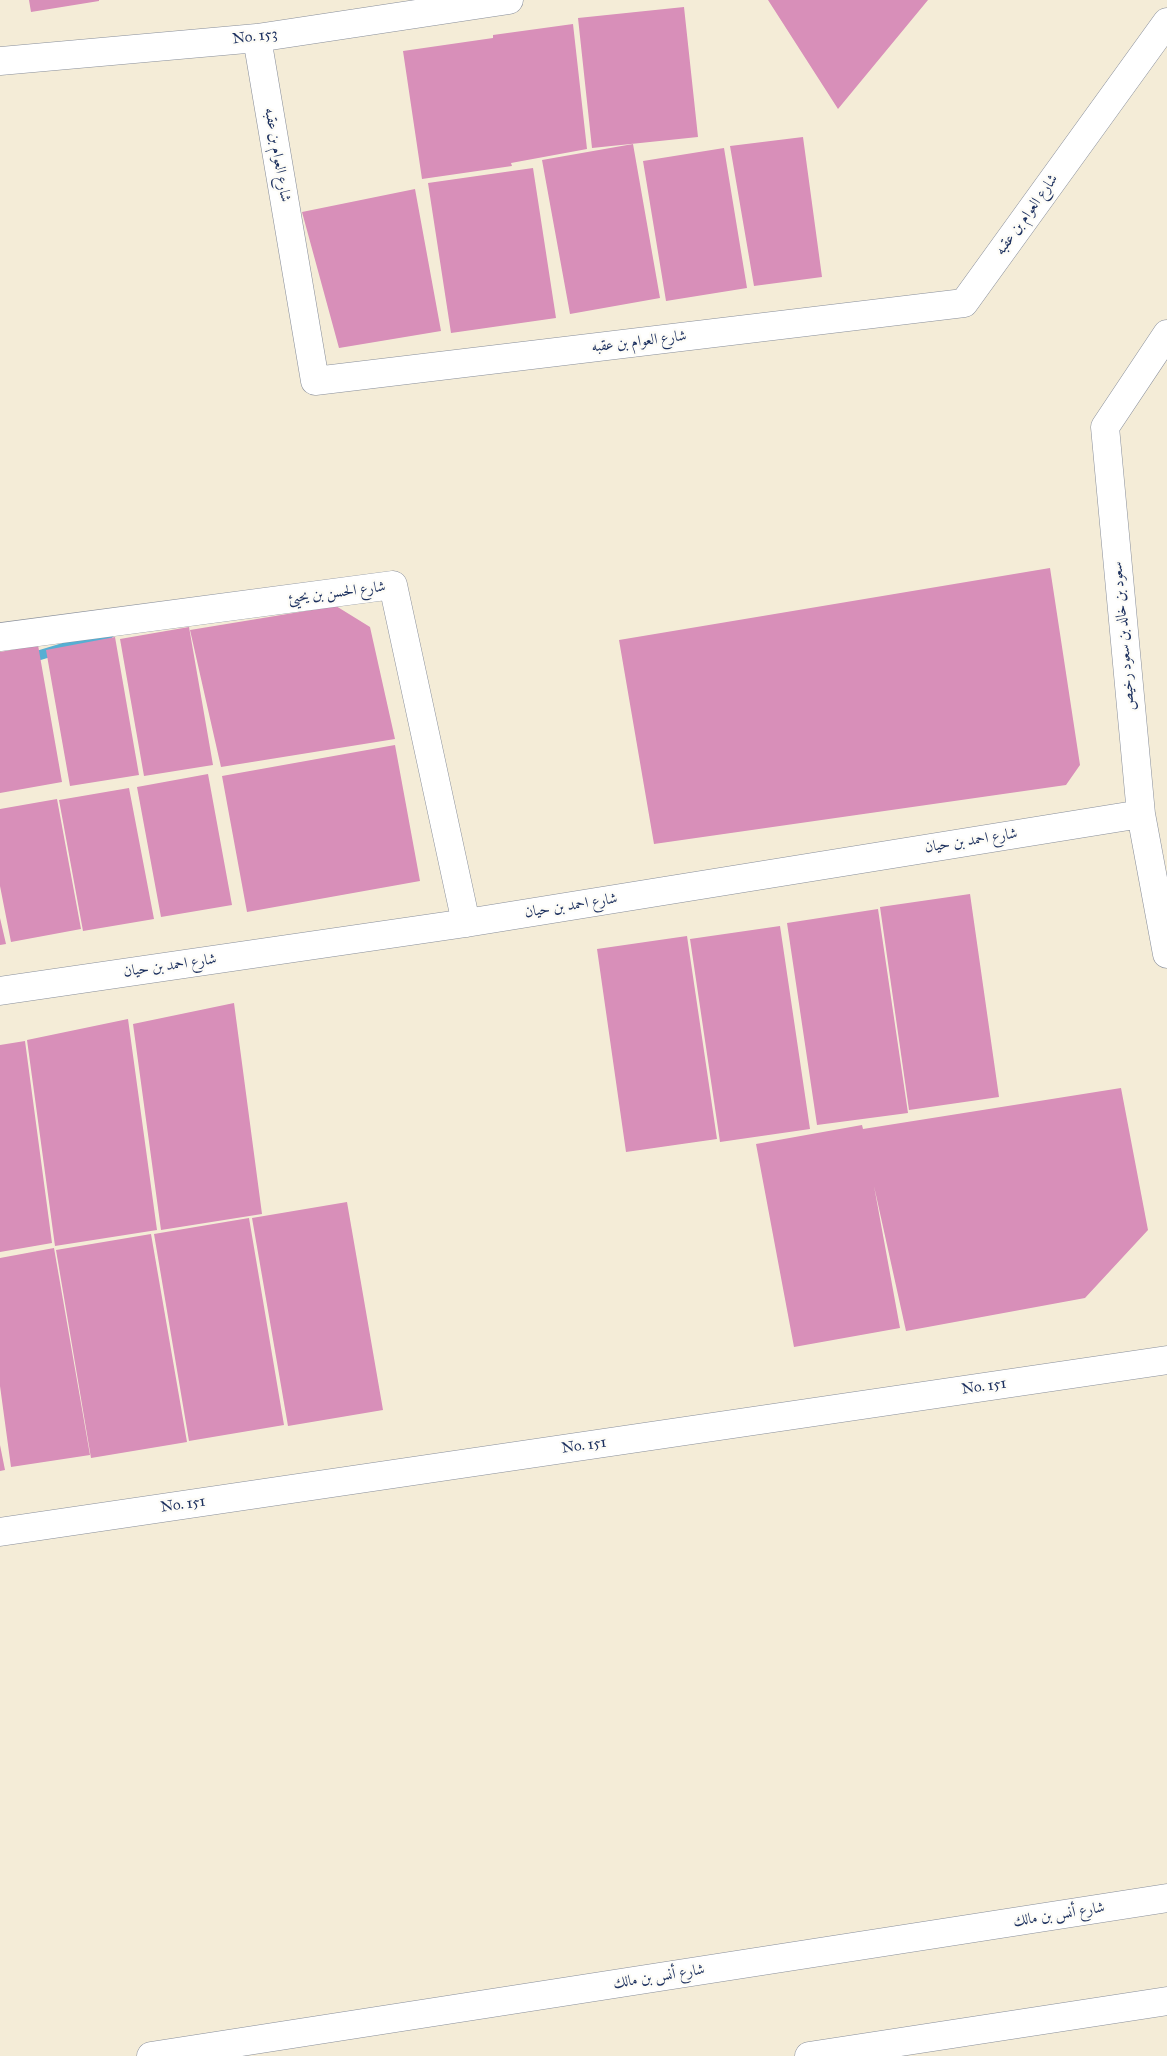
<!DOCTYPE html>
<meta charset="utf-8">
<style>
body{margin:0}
canvas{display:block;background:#f4ecd7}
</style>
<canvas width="1167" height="2056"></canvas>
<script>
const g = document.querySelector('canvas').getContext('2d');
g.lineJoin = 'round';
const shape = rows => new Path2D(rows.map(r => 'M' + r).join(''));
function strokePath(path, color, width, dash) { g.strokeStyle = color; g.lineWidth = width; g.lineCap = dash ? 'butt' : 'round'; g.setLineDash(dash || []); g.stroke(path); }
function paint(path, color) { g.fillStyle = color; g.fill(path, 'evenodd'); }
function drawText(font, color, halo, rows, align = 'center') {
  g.font = font + ' "IM FELL Great Primer",Amiri,serif'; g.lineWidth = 4.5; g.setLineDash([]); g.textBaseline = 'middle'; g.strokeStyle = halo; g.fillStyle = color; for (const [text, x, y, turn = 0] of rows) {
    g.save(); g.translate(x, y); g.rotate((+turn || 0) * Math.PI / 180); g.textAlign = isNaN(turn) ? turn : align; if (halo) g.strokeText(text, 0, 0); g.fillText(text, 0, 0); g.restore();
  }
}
strokePath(shape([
 [27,659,109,634]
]), '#56afd3', 10);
paint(shape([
 [29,0,99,0,99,1,31,12],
 [768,0,928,0,838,109],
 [684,7,698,137,592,148,578,18],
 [573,24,587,149,511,163,512,166,422,179,403,51,493,38,493,35],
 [803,137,822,277,754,286,730,146],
 [633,144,660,298,570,314,542,160],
 [724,148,747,288,666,301,643,161],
 [533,168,556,318,451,333,428,183],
 [415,189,441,331,339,348,302,212],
 [1050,568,1080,765,1066,785,654,844,619,640],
 [336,606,370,627,395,739,221,767,190,630],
 [189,627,213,765,144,776,120,639],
 [115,637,139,775,70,786,46,650],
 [38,645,62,782,0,793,0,652],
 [395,745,420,881,247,912,222,776],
 [208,774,232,905,161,917,137,787],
 [129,788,154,919,83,931,59,800],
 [57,799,81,929,11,942,0,886,0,809],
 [970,894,999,1097,909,1110,880,907],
 [878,909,908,1113,817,1125,787,923],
 [0,918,6,944,0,945],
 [780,926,810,1129,720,1142,690,939],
 [687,936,717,1139,626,1152,597,949],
 [234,1003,262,1214,161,1230,133,1024],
 [128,1019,157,1230,55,1246,27,1040],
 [25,1041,52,1243,0,1252,0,1045],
 [1121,1088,1148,1230,1085,1298,906,1331,874,1186,900,1328,794,1347,756,1144,862,1125,863,1129],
 [347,1202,383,1410,288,1426,252,1218],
 [249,1218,284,1425,189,1441,154,1234],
 [151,1234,187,1442,91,1458,56,1250],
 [54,1248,90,1455,11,1467,0,1386,0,1258],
 [0,1445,5,1470,0,1471]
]), '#d88fb9');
const minor = shape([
 [257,38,315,381,964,303,1167,22],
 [0,61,257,38,509,0],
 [1167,334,1105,427,1141,814,1167,954],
 [0,637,393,585,466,923],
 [0,991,466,923,1141,814],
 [0,1532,1167,1360]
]);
const primary = shape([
 [151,2056,1167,1898],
 [809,2056,1167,2001]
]);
strokePath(minor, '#888e9a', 29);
strokePath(primary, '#888e9a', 29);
strokePath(minor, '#fff', 28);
strokePath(primary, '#fff', 28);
drawText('15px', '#1b2f5e', '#fdfcf7', [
 ["No. 153",255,37,-7],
 ["شارع العوام بن عقبه",277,155,80],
 ["شارع العوام بن عقبه",1027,215,-54],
 ["شارع العوام بن عقبه",639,342,-7],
 ["شارع الحسن بن يحيئ",337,593,-7],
 ["سعود بن خالد بن سعود رخيص",1124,636,-95],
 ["شارع احمد بن حيان",971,841,-9],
 ["شارع احمد بن حيان",571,906,-9],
 ["شارع احمد بن حيان",170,966,-8],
 ["No. 151",984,1387,-8],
 ["No. 151",584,1446,-8],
 ["No. 151",183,1505,-8],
 ["شارع أنس بن مالك",1059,1915,-9],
 ["شارع أنس بن مالك",659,1977,-9]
]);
</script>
